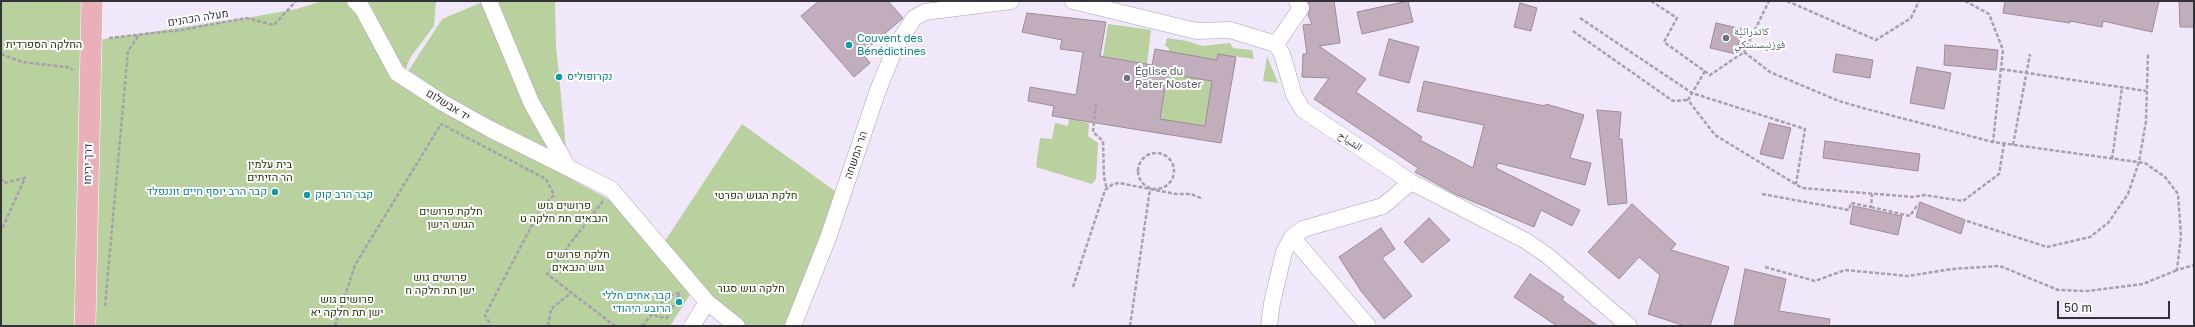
<!DOCTYPE html>
<meta charset="utf-8">
<style>
body{margin:0}
#map{position:relative;width:2195px;height:327px;overflow:hidden;background:#f1e7fb;font-family:"Golos Text",sans-serif}
canvas{display:block}
.frame{position:absolute;inset:0;border:2px solid #353139;pointer-events:none}
.scale{position:absolute;left:2057px;top:301px;width:113px;height:18px;box-sizing:border-box;border:2px solid #353139;border-top:0;padding-left:5px;font-size:12px;line-height:14px;white-space:nowrap;color:#353139;-webkit-text-stroke:3px #fff;paint-order:stroke}
</style>
<div id="map">
<canvas width="2195" height="327"></canvas>
<div class="frame"></div>
<div class="scale">50 m</div>
</div>
<script>
const g = document.querySelector('canvas').getContext('2d');
g.lineJoin = 'round';
function paint(path, color) { g.fillStyle = color; g.fill(path, 'evenodd'); }
const shape = rows => new Path2D(rows.map(r => 'M' + r).join(''));
function strokePath(path, color, width, dash) { g.strokeStyle = color; g.lineWidth = width; g.lineCap = dash ? 'butt' : 'round'; g.setLineDash(dash || []); g.stroke(path); }
function drawText(font, color, halo, rows, align = 'center') {
  g.font = font + ' "Golos Text","Noto Naskh Arabic",Heebo,sans-serif'; g.lineWidth = 4; g.setLineDash([]); g.textBaseline = 'middle'; g.strokeStyle = halo; g.fillStyle = color; for (const [text, x, y, turn = 0] of rows) {
    g.save(); g.translate(x, y); g.rotate((+turn || 0) * Math.PI / 180); g.textAlign = isNaN(turn) ? turn : align; if (halo) g.strokeText(text, 0, 0); g.fillText(text, 0, 0); g.restore();
  }
}
paint(shape([
 [1,1,89,1,91,41,252,17,296,9,323,1,436,1,434,26,410,58,400,85,610,200,691,293,670,326,1,326],
 [485,1,555,1,556,45,567,158,526,144,407,73,442,19],
 [1108,24,1151,30,1147,64,1103,56],
 [1167,38,1187,41,1203,46,1230,43,1233,48,1252,50,1254,59,1233,56,1218,68,1166,61,1169,48,1165,46],
 [1267,56,1278,83,1263,81],
 [1167,74,1212,81,1205,126,1160,119],
 [1069,119,1089,123,1088,136,1098,143,1096,179,1092,184,1036,167,1040,138,1052,139,1055,123,1068,126],
 [742,124,839,194,790,326,739,326,663,244]
]), '#b8d19e');
const building = shape([
 [819,1,888,1,903,18,862,53,870,63,854,77,801,16,819,1],
 [1308,1,1334,1,1340,43,1319,46,1366,79,1356,92,1422,137,1420,140,1473,168,1484,125,1417,111,1424,81,1545,106,1546,104,1584,115,1570,158,1591,163,1585,185,1498,163,1496,168,1580,210,1572,226,1541,210,1534,227,1455,194,1415,172,1418,168,1314,99,1329,78,1302,77,1303,54,1307,54,1303,25,1312,24,1308,15,1310,8,1308,1],
 [1408,1,1413,22,1362,34,1357,12,1408,1],
 [2005,1,2159,1,2152,32,2103,21,2102,27,2070,21,2070,23,2003,13,2005,1],
 [2179,1,2194,1,2194,27,2180,27,2179,1],
 [1520,3,1537,8,1531,31,1514,27,1520,3],
 [1027,13,1106,22,1100,56,1152,65,1155,49,1217,60,1218,54,1236,57,1221,143,1052,116,1054,106,1028,101,1030,87,1076,95,1083,52,1060,49,1062,40,1022,32,1027,13],
 [1167,74,1212,81,1205,126,1160,119,1167,74],
 [1716,23,1742,29,1736,54,1710,48,1716,23],
 [1389,39,1419,47,1409,83,1379,75,1389,39],
 [1945,45,1998,50,1996,70,1944,65,1945,45],
 [1836,54,1873,60,1870,78,1833,72,1836,54],
 [1917,67,1951,73,1944,109,1910,103,1917,67],
 [1597,110,1621,112,1619,139,1622,139,1627,203,1608,205,1597,110],
 [1769,123,1791,128,1783,159,1760,154,1769,123],
 [1825,141,1920,154,1918,171,1823,158,1825,141],
 [1920,202,1965,220,1961,234,1916,217,1920,202],
 [1632,204,1676,244,1671,250,1729,267,1710,326,1685,326,1648,314,1660,275,1639,257,1619,279,1588,252,1632,204],
 [1853,206,1902,216,1898,235,1850,224,1853,206],
 [1429,218,1450,240,1422,263,1404,242,1429,218],
 [1381,228,1395,249,1382,258,1412,296,1384,319,1361,291,1339,257,1381,228],
 [1745,269,1786,279,1779,311,1830,319,1829,326,1734,326,1745,269],
 [1530,274,1564,297,1562,300,1598,326,1557,326,1514,297,1530,274]
]);
paint(building, '#c1adbb');
strokePath(building, '#9e8b98', 1);
const minor = shape([
 [355,1,362,8,397,73,443,103,490,129,611,189,707,302,737,326],
 [489,1,531,102,567,166],
 [1073,1,1196,31,1230,30,1276,44,1282,54,1294,95,1303,110,1411,182,1526,241,1548,256,1629,326],
 [1276,44,1301,8,1297,1],
 [1292,237,1368,326],
 [692,326,707,302],
 [793,326,828,238,878,90,896,46,914,18,925,12,1011,1],
 [1269,326,1272,303,1284,252,1292,237,1303,229,1383,206,1411,182]
]);
const major = shape([
 [85,326,92,1]
]);
strokePath(minor, '#aaa0b3', 17);
strokePath(major, '#fff', 22);
strokePath(shape([
 [1651,1,1677,18,1664,42,1710,75,1744,52,1769,1],
 [1787,1,1876,40,1911,18,1919,1],
 [1965,1,1989,14,2003,50,1993,142],
 [1580,18,1692,93,1805,129,1796,184],
 [1573,31,1673,101,1688,100],
 [109,38,181,30,246,18,274,25,296,1],
 [1744,52,1770,72,1839,101,1863,108,1993,142,2145,163,2165,177,2178,194,2181,236,2177,270,2194,265],
 [1,54,22,62,67,67,73,70],
 [2001,69,2146,91],
 [1705,71,1688,100,1715,135,1802,188,1914,197,1924,195,1963,201,1999,174,2004,144],
 [1096,104,1093,132,1103,141,1104,177,1107,189],
 [2013,145,2030,54],
 '1138 171a18 18 0 1 1 36 0a18 18 0 1 1-36 0Z',
 [2112,159,2122,88],
 [1,178,4,183,25,178,1,231],
 [1762,194,1849,210,1851,203,1871,207,1872,194],
 [603,201,547,274,615,326],
 [1871,207,1910,216,1918,204],
 [1967,221,2047,247,2090,237,2108,223,2128,194,2139,162,2146,121,2148,54],
 [1765,267,1815,281,1845,270,1908,276,1952,269,2000,266,2058,290,2087,291,2143,284,2177,270],
 [1073,287,1105,190,1113,184,1119,183,1176,194,1191,194,1203,199],
 [105,306,128,51,139,35],
 [335,326,355,265,441,124,546,179,554,195,541,208,485,315,491,326],
 [548,326,551,309,571,293],
 [642,326,654,312,667,296,680,293,667,318,656,316,654,312],
 [1130,326,1150,189]
]), '#a8a0af', 2.5, [4, 2]);
strokePath(minor, '#fff', 16);
strokePath(major, '#e9b0b9', 21);
for (const [x, y, r, color] of [
 [1726,38,4,"#6b7280"],
 [849,45,4,"#0f9aa8"],
 [559,77,4,"#0f9aa8"],
 [1127,78,4,"#6b7280"],
 [275,192,4,"#0f9aa8"],
 [307,195,4,"#0f9aa8"],
 [679,302,4,"#0f9aa8"]
]) { const dot = new Path2D(); dot.arc(x, y, r, 0, 2 * Math.PI); g.fillStyle = color; g.fill(dot); strokePath(dot, '#fff', 1.5); }
drawText('11px', '#353139', '#fff', [
 ["מעלה הכהנים",198,18,-9],
 ["יד אבשלום",448,105,32],
 ["الشياح",1350,141,34],
 ["הר המשחה",856,155,-71],
 ["דרך יריחו",88,164,-89]
]);
drawText('11px', '#5b616d', '#fff', [
 ["كاتدرائية",1734,32],
 ["فوزنيسنسكي",1734,45],
 ["Église du",1135,72],
 ["Pater Noster",1135,85]
], 'left');
drawText('11px', '#0d838f', '#fff', [
 ["Couvent des",857,39],
 ["Bénédictines",857,52],
 ["נקרופוליס",567,77],
 ["קבר הרב יוסף חיים זוננפלד",267,192,"right"],
 ["קבר הרב קוק",315,195],
 ["קבר אחים חללי",671,296,"right"],
 ["הרובע היהודי",671,309,"right"]
], 'left');
drawText('11px', '#1f3400', '#fff', [
 ["החלקה הספרדית",44,45],
 ["בית עלמין",270,165],
 ["הר הזיתים",270,178],
 ["חלקת הגוש הפרטי",756,196],
 ["פרושים גוש",564,206],
 ["הנבאים תת חלקה ט",564,219],
 ["חלקת פרושים",451,212],
 ["הגוש הישן",451,225],
 ["חלקת פרושים",578,255],
 ["גוש הנבאים",578,268],
 ["פרושים גוש",440,278],
 ["ישן תת חלקה ח",440,291],
 ["חלקה גוש סגור",751,289],
 ["פרושים גוש",347,300],
 ["ישן תת חלקה יא",347,313]
]);
</script>
